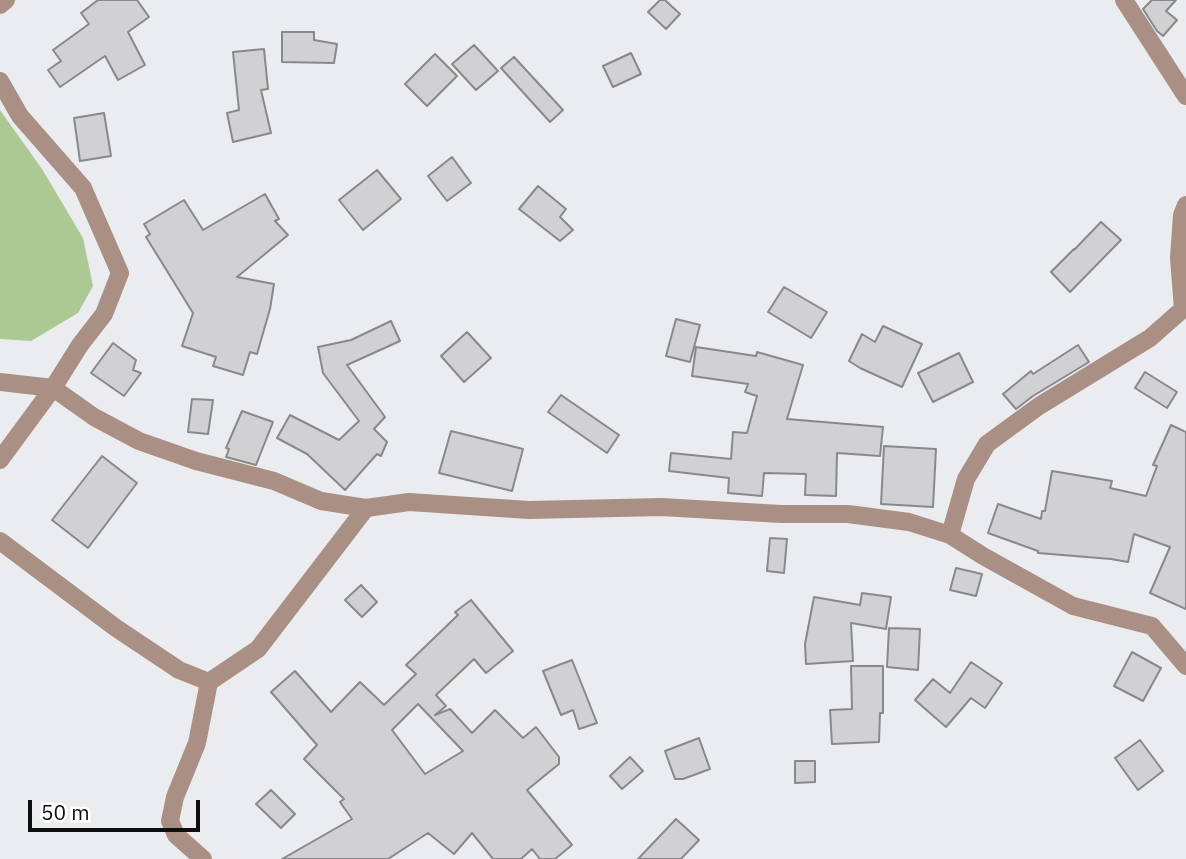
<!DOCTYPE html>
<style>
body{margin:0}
#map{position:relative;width:1186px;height:859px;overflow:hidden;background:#eaecef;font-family:"IBM Plex Sans",sans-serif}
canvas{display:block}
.scale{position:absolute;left:28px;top:800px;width:172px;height:32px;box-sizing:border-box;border:4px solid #0d0e0f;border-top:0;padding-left:9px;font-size:21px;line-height:24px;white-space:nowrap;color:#0d0e0f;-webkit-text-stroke:5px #fff;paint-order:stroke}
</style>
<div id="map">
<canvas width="1186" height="859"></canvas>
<div class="scale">50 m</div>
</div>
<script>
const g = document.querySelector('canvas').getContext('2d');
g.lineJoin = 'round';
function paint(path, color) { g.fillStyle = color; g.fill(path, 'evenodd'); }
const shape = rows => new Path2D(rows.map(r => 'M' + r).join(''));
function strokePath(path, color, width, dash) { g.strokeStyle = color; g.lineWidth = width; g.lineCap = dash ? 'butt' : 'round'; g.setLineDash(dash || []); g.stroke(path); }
paint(shape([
 [0,110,42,169,83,238,93,286,78,313,31,341,0,339]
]), '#acc994');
const building = shape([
 [98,0,137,0,149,17,128,32,145,65,118,80,105,56,60,87,48,70,61,61,53,50,89,24,81,13,98,0],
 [660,0,665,0,680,14,666,29,648,12,660,0],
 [1152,0,1176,0,1166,11,1177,20,1163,36,1157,31,1143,9,1152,0],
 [282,32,314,32,314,40,337,44,334,63,282,62,282,32],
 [474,45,498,71,476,90,452,64,474,45],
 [264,49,268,89,261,90,271,133,233,142,227,113,239,110,233,52,264,49],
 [631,53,641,74,613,87,603,66,631,53],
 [435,54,457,76,427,106,405,84,435,54],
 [514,57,563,110,550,122,501,68,514,57],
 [104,113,111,156,80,161,74,118,104,113],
 [452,157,471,183,447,201,428,176,452,157],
 [377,170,401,199,363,230,339,200,377,170],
 [538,186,566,209,560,217,573,230,560,241,519,209,538,186],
 [265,194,279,219,275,221,288,235,237,277,274,284,270,309,257,354,250,352,243,375,213,366,216,357,182,346,193,313,146,237,150,234,144,224,184,200,203,230,265,194],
 [1101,222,1121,240,1070,292,1051,272,1074,249,1074,250,1101,222],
 [784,287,827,312,811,338,768,312,784,287],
 [676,319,700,325,690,362,666,356,676,319],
 [391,321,400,341,347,365,385,417,374,429,387,442,381,456,377,454,345,490,307,454,277,438,290,415,339,440,359,421,323,373,318,347,351,340,391,321],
 [883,326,922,344,902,387,860,368,849,361,862,334,875,342,883,326],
 [467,332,491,358,464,382,441,356,467,332],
 [113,343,136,360,133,370,141,373,124,396,91,373,113,343],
 [1078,345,1089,362,1033,396,1016,409,1003,394,1031,371,1033,374,1078,345],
 [696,347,756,356,757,352,803,365,787,419,883,427,880,456,837,453,836,496,805,495,806,474,764,473,762,496,728,493,729,478,669,471,671,453,731,459,733,432,747,433,757,396,745,392,748,384,692,376,696,347],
 [959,353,973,382,933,402,918,373,959,353],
 [1145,372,1177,392,1167,408,1135,388,1145,372],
 [561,395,619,435,607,453,548,412,561,395],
 [192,399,213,400,208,434,188,432,192,399],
 [242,411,273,422,256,465,226,457,229,449,226,448,242,411],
 [1171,425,1186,432,1186,609,1150,593,1170,547,1134,534,1128,562,1111,559,1038,553,1038,551,988,533,998,504,1041,519,1042,511,1045,511,1052,471,1112,481,1110,488,1146,496,1157,466,1153,465,1171,425],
 [451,431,523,449,512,491,439,473,451,431],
 [884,446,936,449,933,507,881,504,884,446],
 [102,456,137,483,88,548,52,520,102,456],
 [770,538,787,539,784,573,767,571,770,538],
 [956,568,982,574,976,596,950,590,956,568],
 [361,585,377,602,362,617,345,600,361,585],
 [862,593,891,597,886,629,851,623,853,661,806,664,805,644,814,597,860,605,862,593],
 [471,600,513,651,486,673,474,659,436,695,446,706,435,715,450,709,472,733,495,710,523,738,536,727,559,757,559,764,527,790,572,845,555,859,540,859,532,849,521,859,493,859,472,833,454,854,428,833,388,859,282,859,352,819,340,802,344,799,304,759,317,745,271,692,295,671,331,712,360,682,384,705,416,674,406,665,458,615,455,612,471,600],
 [418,704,463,751,425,774,392,730,418,704],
 [889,628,920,629,918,670,887,667,889,628],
 [1132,652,1161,668,1143,701,1114,686,1132,652],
 [572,660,597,723,579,729,573,710,561,715,543,671,572,660],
 [971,662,1002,683,985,708,971,698,946,727,915,700,933,679,950,693,971,662],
 [851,666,883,666,883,713,880,713,879,742,832,744,830,710,852,709,851,666],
 [699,738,710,769,683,779,675,779,665,751,699,738],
 [1140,740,1163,771,1138,790,1115,758,1140,740],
 [630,757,643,771,622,789,610,776,630,757],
 [795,761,815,761,815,782,795,783,795,761],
 [271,790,295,814,281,828,256,804,271,790],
 [676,819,699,840,681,859,638,859,676,819]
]);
paint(building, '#d1d0d3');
strokePath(building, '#89898b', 2);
strokePath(shape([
 [1124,0,1186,96],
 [0,5,6,0],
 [0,81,20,116,83,188,120,273,104,314,80,345,53,388,94,417,139,441,196,461,274,481,321,501,366,508,409,502,529,510,662,507,781,514,848,514,909,522,950,535,983,556,1073,606,1152,626,1186,666],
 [0,382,53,388],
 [0,460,53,388],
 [950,535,966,479,987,444,1039,406,1150,338,1183,309,1179,258,1182,215,1186,205],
 [0,541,116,628,179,670,209,682,258,649,366,508],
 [203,859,176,835,170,821,175,797,197,743,209,682]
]), '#aa9084', 18);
</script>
